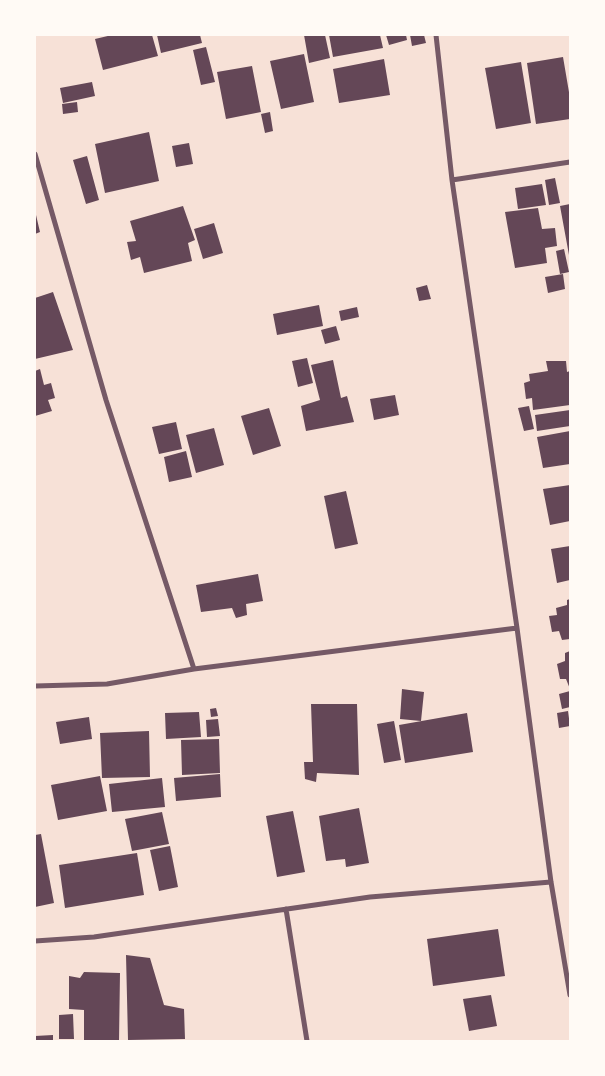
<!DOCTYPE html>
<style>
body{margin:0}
#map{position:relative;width:605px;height:1076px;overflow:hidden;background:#f7e1d7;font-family:"Crimson Pro",serif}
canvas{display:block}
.frame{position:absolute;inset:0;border:36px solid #fffaf5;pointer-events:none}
</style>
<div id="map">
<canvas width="605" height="1076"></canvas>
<div class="frame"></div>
</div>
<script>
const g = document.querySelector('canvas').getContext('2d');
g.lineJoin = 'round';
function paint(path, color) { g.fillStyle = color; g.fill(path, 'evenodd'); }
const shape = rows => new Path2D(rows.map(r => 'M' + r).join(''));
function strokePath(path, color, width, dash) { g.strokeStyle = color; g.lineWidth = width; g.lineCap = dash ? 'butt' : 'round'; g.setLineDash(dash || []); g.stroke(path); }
paint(shape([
 [112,35,152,35,158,56,103,70,95,39],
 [157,35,200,35,202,43,161,53],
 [304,35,325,35,330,58,309,63],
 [329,35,380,35,383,48,333,57],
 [386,35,406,35,407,40,389,45],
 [410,35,424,35,426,43,412,46],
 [206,47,215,82,201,85,193,50],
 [304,54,314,102,281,109,270,61],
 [563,57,570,98,570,119,536,124,527,63],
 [384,59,390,95,339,103,333,69],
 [521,62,531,123,496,129,485,68],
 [252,66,261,112,226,119,217,72],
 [92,82,95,96,63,103,60,88],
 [77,102,78,112,63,114,62,104],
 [270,112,273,131,265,133,261,114],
 [149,132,159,181,105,193,95,144],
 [189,143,193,164,176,167,172,146],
 [87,156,99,200,86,204,73,160],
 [555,178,560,203,549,205,545,180],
 [542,184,546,205,518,209,515,188],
 [570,204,570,255,569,255,560,206],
 [183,206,195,240,188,243,192,261,144,273,140,257,131,260,127,242,136,241,130,221],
 [538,208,542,229,555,228,557,246,545,248,547,263,515,268,505,212],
 [36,215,40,232,35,234,35,216],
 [214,223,223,253,203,259,194,229],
 [564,249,569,272,560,274,556,251],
 [563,274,565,289,548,293,545,277],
 [427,285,431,299,419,301,416,288],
 [53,292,73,350,35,359,35,298],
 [319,305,323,326,277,335,273,314],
 [357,307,359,317,341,321,339,311],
 [336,326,340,340,325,344,321,330],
 [307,358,313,383,298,387,292,361],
 [333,360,341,398,347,396,354,422,306,431,301,406,320,400,311,365],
 [546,361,566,361,567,372,570,371,570,405,533,410,532,398,526,399,524,383,530,381,529,374,548,371],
 [40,369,44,385,51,383,55,398,48,400,52,411,35,416,35,371],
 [395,395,399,415,374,420,370,399],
 [529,406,534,429,524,431,518,408],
 [269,408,281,446,253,455,241,416],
 [570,410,570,426,537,431,535,415],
 [176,422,182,449,159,454,152,427],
 [214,428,224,465,196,473,186,435],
 [570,431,570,464,543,468,537,437],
 [186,451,192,477,169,482,164,457],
 [570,485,570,521,550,525,543,489],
 [346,491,358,544,335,549,324,496],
 [570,546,570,580,557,583,551,549],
 [258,574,263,601,246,604,247,615,236,618,232,608,201,612,196,585],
 [570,599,570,639,562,640,559,631,552,632,549,616,557,615,556,608,567,605,567,600],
 [570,651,570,689,566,679,560,679,557,664,565,661,565,653],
 [402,689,424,692,421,721,400,719],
 [570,691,570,707,562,709,559,694],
 [311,704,357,704,359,775,317,773,316,782,305,779,304,762,313,762],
 [216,708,218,716,211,717,210,709],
 [568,711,570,726,559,728,557,713],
 [199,712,201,737,166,739,165,713],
 [467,713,473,752,405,763,399,725],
 [89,717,92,739,60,744,56,722],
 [218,719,220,736,207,737,206,720],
 [394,721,401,760,384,763,377,724],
 [149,731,150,777,102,778,100,733],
 [219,739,220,773,182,775,181,740],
 [220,774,221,797,176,801,174,778],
 [100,776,107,811,58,820,51,785],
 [162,778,165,807,112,812,109,784],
 [359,808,369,863,346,867,345,859,326,861,319,816],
 [293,811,305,872,277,877,266,816],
 [162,812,169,844,132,851,125,819],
 [41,834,54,903,35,907,35,835],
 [170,846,178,887,159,891,150,850],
 [137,853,144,895,65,908,59,865],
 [498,929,505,976,433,986,427,939],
 [126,955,150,958,164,1005,184,1009,185,1039,128,1040],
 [84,972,120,973,119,1041,84,1040,84,1010,69,1009,69,976,80,978],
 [491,995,497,1026,469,1031,463,999],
 [73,1014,74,1039,59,1039,59,1015],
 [53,1035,53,1041,35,1041,35,1036]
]), '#644757');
strokePath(shape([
 [436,35,452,180,517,628,551,882,570,995],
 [35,154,106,400,194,669],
 [452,180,570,162],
 [35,686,107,684,194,669,517,628],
 [286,909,307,1041],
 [35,941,94,937,370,897,551,882]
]), '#755966', 5);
</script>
